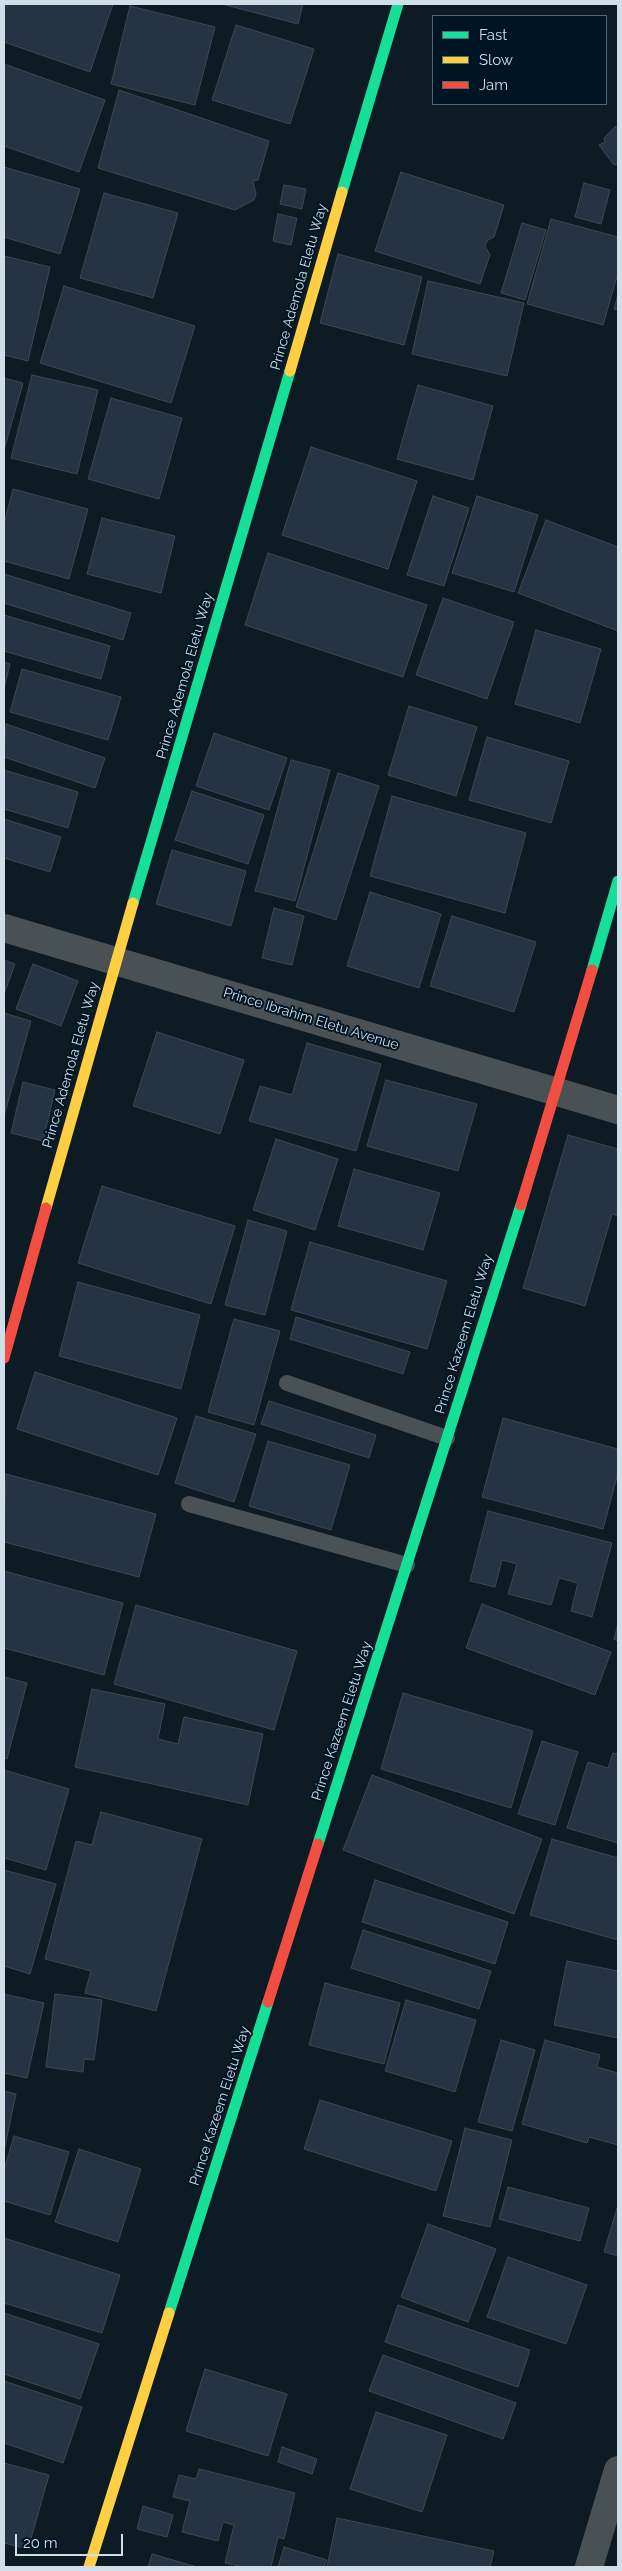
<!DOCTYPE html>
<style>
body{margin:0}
#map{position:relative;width:622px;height:2571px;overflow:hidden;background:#0d1b24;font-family:Raleway,sans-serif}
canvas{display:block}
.frame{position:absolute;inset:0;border:5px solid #cfdfea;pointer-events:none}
.legend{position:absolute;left:432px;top:15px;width:175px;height:90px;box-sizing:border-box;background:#001524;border:1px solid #536673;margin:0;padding:6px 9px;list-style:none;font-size:15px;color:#cfdfea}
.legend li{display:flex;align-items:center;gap:10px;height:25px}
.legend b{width:25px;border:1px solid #536673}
.scale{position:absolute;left:15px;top:2534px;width:108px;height:22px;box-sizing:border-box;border:2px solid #cfdfea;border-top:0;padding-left:6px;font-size:15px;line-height:18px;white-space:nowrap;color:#cfdfea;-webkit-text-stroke:4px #001524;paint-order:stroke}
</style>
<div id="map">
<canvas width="622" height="2571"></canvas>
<div class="frame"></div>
<ul class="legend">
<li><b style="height:6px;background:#16e098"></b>Fast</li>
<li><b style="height:6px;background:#ffcf43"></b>Slow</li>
<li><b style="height:6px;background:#f24e42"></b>Jam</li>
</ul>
<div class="scale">20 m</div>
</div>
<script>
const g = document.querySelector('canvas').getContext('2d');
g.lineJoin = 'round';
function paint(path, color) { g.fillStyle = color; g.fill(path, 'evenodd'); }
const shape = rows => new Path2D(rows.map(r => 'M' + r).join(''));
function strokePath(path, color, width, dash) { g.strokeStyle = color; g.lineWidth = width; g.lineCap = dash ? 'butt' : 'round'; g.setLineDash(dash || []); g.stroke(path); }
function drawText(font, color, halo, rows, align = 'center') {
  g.font = font + ' Raleway,sans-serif'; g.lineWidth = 4; g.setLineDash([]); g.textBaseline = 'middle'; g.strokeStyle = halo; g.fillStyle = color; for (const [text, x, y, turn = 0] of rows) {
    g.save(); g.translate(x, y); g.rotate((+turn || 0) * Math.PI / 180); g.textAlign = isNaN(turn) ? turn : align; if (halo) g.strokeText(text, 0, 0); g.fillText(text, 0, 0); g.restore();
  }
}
const building = shape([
 [4,4,113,4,90,72,4,42,4,4],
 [222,4,303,4,298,24,222,4],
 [130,6,215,27,195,105,111,84,130,6],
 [236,25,314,49,290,124,212,100,236,25],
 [4,64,105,100,79,172,4,146,4,64],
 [119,90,269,141,258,180,253,181,256,194,254,200,235,210,98,168,119,90],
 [615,127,618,127,618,164,614,165,599,145,605,142,604,138,615,127],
 [4,167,80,189,60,254,4,237,4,167],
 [401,172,504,205,494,237,488,240,485,246,490,255,480,284,375,251,401,172],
 [584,183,610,190,601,224,575,217,584,183],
 [284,185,306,189,302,209,280,204,284,185],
 [104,193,178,213,153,298,80,278,104,193],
 [278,214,297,218,291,245,273,241,278,214],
 [551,219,618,237,618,273,603,325,527,304,551,219],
 [522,223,546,230,525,300,501,293,522,223],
 [338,254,422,277,404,345,320,323,338,254],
 [4,256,50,267,28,361,4,355,4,256],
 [428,281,524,303,507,376,412,354,428,281],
 [64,286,195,326,171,403,40,363,64,286],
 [618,295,618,310,614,309,618,295],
 [32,375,98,390,77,474,11,458,32,375],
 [4,378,23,383,4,450,4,378],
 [418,385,493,406,473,480,397,459,418,385],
 [111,398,182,418,159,499,88,479,111,398],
 [311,447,417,481,388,569,282,535,311,447],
 [13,489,88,509,69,579,4,561,4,524,13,489],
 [433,496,469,508,444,586,407,575,433,496],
 [477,496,538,515,514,592,452,573,477,496],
 [102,518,175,536,161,593,87,574,102,518],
 [546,520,618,547,618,631,518,593,546,520],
 [268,553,427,605,403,677,245,625,268,553],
 [4,574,131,613,123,640,4,603,4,574],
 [443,598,514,622,487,699,416,675,443,598],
 [4,615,110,646,101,679,4,651,4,615],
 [536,630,601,649,580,723,515,704,536,630],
 [4,662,10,664,4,689,4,662],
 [22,669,121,697,108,740,10,712,22,669],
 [409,706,477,727,456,796,388,775,409,706],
 [6,724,105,758,95,788,4,757,6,724],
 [214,733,287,758,269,810,196,786,214,733],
 [487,737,569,761,551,823,469,800,487,737],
 [291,760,330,770,295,901,255,891,291,760],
 [4,770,78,792,68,828,4,809,4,770],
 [338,773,379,786,336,920,296,907,338,773],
 [192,791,264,815,248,864,175,840,192,791],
 [392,796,526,833,505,913,370,876,392,796],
 [4,819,61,837,50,872,4,858,4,819],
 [172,850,246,871,231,926,156,904,172,850],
 [370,892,441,914,419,988,347,966,370,892],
 [274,908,304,916,292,965,262,958,274,908],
 [452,916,536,942,514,1012,430,986,452,916],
 [4,960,15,964,4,994,4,960],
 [33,964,78,981,61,1026,16,1009,33,964],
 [4,1013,31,1021,4,1116,4,1013],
 [157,1032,244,1060,220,1134,133,1106,157,1032],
 [307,1043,381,1064,356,1151,249,1121,260,1086,292,1095,307,1043],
 [386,1080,477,1104,458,1171,367,1146,386,1080],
 [23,1082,55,1090,43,1141,11,1133,23,1082],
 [568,1135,618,1149,618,1216,612,1214,585,1306,523,1288,568,1135],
 [276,1139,338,1159,315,1230,253,1210,276,1139],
 [354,1169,440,1193,423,1250,338,1226,354,1169],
 [102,1186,235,1226,211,1304,78,1263,102,1186],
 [248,1220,287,1231,265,1315,225,1305,248,1220],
 [310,1242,447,1281,427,1349,291,1310,310,1242],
 [78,1282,200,1315,181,1389,59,1356,78,1282],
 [296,1317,410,1352,403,1374,290,1339,296,1317],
 [234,1319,280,1331,254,1425,208,1412,234,1319],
 [35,1372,177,1418,158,1475,17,1429,35,1372],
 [269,1401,376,1435,369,1458,261,1424,269,1401],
 [196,1416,256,1434,234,1502,175,1483,196,1416],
 [503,1418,618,1449,618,1473,603,1529,482,1497,503,1418],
 [268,1441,350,1465,331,1530,249,1506,268,1441],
 [6,1474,156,1514,139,1577,4,1542,6,1474],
 [488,1511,612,1543,592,1617,571,1611,578,1583,559,1578,551,1605,508,1594,517,1564,502,1560,495,1587,470,1581,488,1511],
 [4,1571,123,1603,104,1675,4,1648,4,1571],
 [482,1604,611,1652,595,1695,466,1648,482,1604],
 [136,1605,297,1651,274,1730,114,1684,136,1605],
 [618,1624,618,1641,614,1639,618,1624],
 [4,1677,27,1683,7,1759,4,1758,4,1677],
 [92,1689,165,1704,158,1739,178,1744,184,1717,263,1734,248,1805,75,1767,92,1689],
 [403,1693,533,1731,511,1808,381,1769,403,1693],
 [542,1741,578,1752,555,1825,518,1814,542,1741],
 [613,1753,618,1754,618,1843,567,1828,588,1762,608,1768,613,1753],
 [4,1770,69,1789,46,1870,4,1858,4,1770],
 [372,1775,542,1839,514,1914,343,1850,372,1775],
 [101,1812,202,1839,156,2011,85,1993,91,1971,45,1959,76,1841,92,1845,101,1812],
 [552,1839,618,1858,618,1940,530,1915,552,1839],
 [4,1870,56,1884,30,1974,4,1966,4,1870],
 [375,1880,508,1922,495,1964,362,1922,375,1880],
 [363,1930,491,1971,479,2009,351,1968,363,1930],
 [567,1961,618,1971,618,2038,554,2025,567,1961],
 [325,1983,400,2003,384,2064,309,2045,325,1983],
 [4,1994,44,2003,27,2078,4,2073,4,1994],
 [55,1994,102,2000,94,2060,84,2059,83,2072,46,2067,55,1994],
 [406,2000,476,2020,455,2092,385,2071,406,2000],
 [501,2040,535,2050,512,2131,478,2122,501,2040],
 [545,2040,600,2055,597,2067,618,2073,618,2145,589,2137,587,2143,522,2124,545,2040],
 [4,2091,16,2094,4,2151,4,2091],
 [320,2100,452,2141,436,2191,304,2149,320,2100],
 [465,2128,512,2140,490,2227,443,2216,465,2128],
 [14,2136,69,2152,50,2215,4,2201,4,2170,14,2136],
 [79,2149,141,2169,118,2242,55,2222,79,2149],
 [508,2187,589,2208,580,2241,499,2219,508,2187],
 [618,2205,618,2256,604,2252,618,2205],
 [428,2224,496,2249,468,2322,401,2297,428,2224],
 [4,2238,120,2275,102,2333,4,2303,4,2238],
 [508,2257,587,2285,566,2344,487,2317,508,2257],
 [398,2305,530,2350,518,2387,385,2342,398,2305],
 [4,2313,99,2344,80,2399,4,2374,4,2313],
 [383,2355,516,2403,503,2439,369,2391,383,2355],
 [205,2369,287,2394,268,2456,186,2431,205,2369],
 [4,2381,82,2407,63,2463,4,2443,4,2381],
 [376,2412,447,2435,422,2512,350,2489,376,2412],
 [282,2447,317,2459,312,2474,278,2462,282,2447],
 [4,2463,49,2475,28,2549,4,2543,4,2463],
 [199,2469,295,2493,284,2539,278,2537,271,2567,244,2567,225,2563,234,2525,223,2522,218,2541,182,2532,190,2501,173,2497,179,2475,196,2479,199,2469],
 [143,2506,173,2515,167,2537,137,2529,143,2506],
 [337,2518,494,2551,490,2567,327,2567,337,2518],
 [284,2547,327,2560,324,2567,278,2567,284,2547],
 [152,2554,197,2567,148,2567,152,2554]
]);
paint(building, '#253444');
strokePath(building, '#3e4851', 1);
strokePath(shape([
 [287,1383,447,1438],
 [189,1504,407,1565]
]), '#495154', 16);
strokePath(shape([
 [4,928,618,1110],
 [589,2567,618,2470]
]), '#495154', 28);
strokePath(shape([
 [342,192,398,4],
 [133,903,290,371],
 [592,970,618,881],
 [318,1844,521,1205],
 [169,2313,268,2002]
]), '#16e098', 11);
strokePath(shape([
 [290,371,342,192],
 [46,1208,133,903],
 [89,2567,169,2313]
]), '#ffcf43', 11);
strokePath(shape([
 [521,1205,592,970],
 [4,1358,46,1208],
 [268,2002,318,1844]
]), '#f24e42', 11);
drawText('14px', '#cfdfea', '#001524', [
 ["Prince Ademola Eletu Way",299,287,-74],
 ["Prince Ademola Eletu Way",185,676,-74],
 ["Prince Ibrahim Eletu Avenue",311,1019,17],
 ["Prince Ademola Eletu Way",71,1065,-74],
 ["Prince Kazeem Eletu Way",464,1334,-73],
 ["Prince Kazeem Eletu Way",342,1721,-72],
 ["Prince Kazeem Eletu Way",220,2106,-72]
]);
</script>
